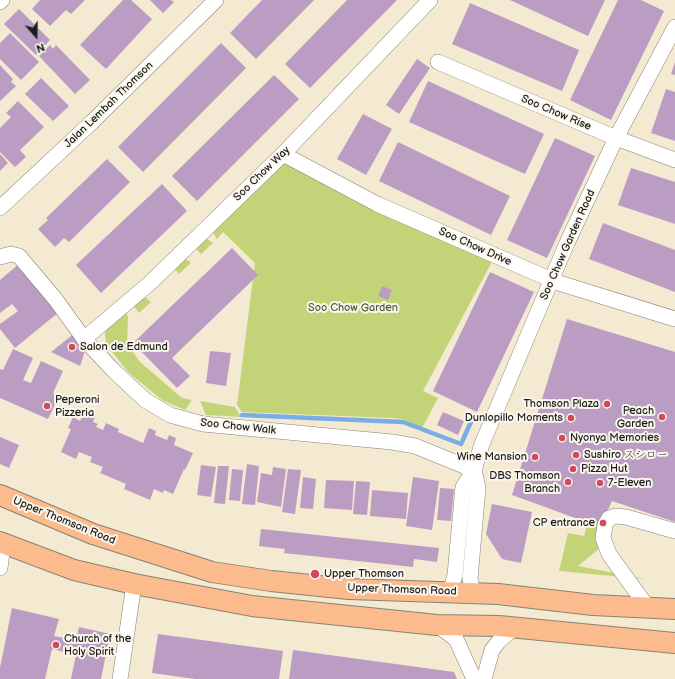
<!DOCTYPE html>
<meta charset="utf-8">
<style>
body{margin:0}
#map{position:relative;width:675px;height:679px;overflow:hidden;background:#f4e9d1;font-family:"Balsamiq Sans",sans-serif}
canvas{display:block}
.north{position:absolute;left:16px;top:16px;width:40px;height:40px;-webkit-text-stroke:3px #fbf7ec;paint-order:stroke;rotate:160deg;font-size:11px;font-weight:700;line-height:16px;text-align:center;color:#1c1c1c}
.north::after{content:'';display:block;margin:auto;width:14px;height:18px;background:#1c1c1c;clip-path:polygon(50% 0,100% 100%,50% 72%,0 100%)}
</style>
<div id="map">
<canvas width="675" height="679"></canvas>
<div class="north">N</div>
</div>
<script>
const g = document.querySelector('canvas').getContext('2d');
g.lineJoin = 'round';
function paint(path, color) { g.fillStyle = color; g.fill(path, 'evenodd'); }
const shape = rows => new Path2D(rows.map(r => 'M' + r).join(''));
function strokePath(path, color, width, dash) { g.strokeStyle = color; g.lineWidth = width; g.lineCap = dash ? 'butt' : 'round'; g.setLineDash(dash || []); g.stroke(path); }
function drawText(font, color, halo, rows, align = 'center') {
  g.font = font + ' "Balsamiq Sans","Klee One",sans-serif'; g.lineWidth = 4; g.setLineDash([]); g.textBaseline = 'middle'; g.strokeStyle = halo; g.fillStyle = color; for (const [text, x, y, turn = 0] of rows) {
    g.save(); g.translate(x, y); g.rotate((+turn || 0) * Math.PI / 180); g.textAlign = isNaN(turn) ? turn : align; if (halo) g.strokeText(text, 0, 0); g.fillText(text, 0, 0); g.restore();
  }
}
paint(shape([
 [282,154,494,258,423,391,438,398,422,428,402,419,393,418,242,412,237,405,255,263,223,232,217,239,209,226],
 [200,234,213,243,201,254,191,243],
 [180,254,191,263,179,274,170,263],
 [139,292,151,302,139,313,129,300],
 [123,305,128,317,127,344,140,362,182,398,192,400,185,410,162,400,128,372,106,344,104,322],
 [200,401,235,407,241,417,206,415],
 [588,522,600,527,605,544,578,566,645,579,559,571,568,533,584,536]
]), '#c2d477');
strokePath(shape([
 [242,415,403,422,461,444,474,415]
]), '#79ade6', 4.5);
paint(shape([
 [40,0,85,0,71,14,66,10,50,26,32,9],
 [123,0,131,0,152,19,106,69,80,45],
 [150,0,171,0,174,2,163,13],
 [262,0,314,0,256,59,230,33],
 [347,0,397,0,310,88,285,64],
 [510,0,605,0,588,36],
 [618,0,641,0,664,11,611,120,570,100],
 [470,3,579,50,562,91,452,44],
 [19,9,50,40,36,55,4,24],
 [10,33,39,62,21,80,0,59,0,43],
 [221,43,246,68,143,172,118,147],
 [50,45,53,49,56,45,90,80,75,94,39,56],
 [417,59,430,68,399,114,386,105],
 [675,62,675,75,671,74],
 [0,65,13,79,11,82,16,86,0,101],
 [274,75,299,99,197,201,172,176],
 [41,78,69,106,53,121,25,94],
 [428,81,544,134,525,174,409,122],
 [666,89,675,92,675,141,651,133],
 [18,101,44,127,20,150,26,157,15,167,0,152,0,128,11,117,6,113],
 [363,114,392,129,366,175,337,159],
 [555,138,595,156,547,258,507,240],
 [398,142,510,196,491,235,379,181],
 [0,154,8,163,0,171],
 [107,159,130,182,69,242,64,238,55,247,38,229,48,220,46,218],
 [631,168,675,182,675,224,618,205],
 [162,184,187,211,101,293,76,265],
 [603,223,675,250,675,292,589,259],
 [232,248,258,275,172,358,190,376,177,388,133,343],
 [20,263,59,312,15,348,0,329,0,324,18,311,12,304,0,313,0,280],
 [490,272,534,292,477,412,433,391],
 [382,286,392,290,388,300,378,296],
 [567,319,675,352,675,522,612,501,600,527,512,495],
 [75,333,87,345,80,366,51,352],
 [13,349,33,358,23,380,31,383,41,361,63,371,53,393,59,396,48,419,0,398,0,369,3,370],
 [210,351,231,353,226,386,206,383],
 [84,412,95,417,93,422,98,424,96,427,103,430,106,423,119,429,118,432,143,443,149,428,156,431,155,435,167,440,169,435,176,438,174,445,193,453,185,470,184,469,173,494,164,490,163,493,154,489,150,500,124,489,126,484,100,473,103,467,90,462,92,457,79,452,76,459,61,452,71,429,68,428,73,417,80,421],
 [443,412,464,421,458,435,437,425],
 [0,437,19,445,9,468,0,464],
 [247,464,259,466,255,505,242,504],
 [201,465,216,467,211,497,197,495],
 [218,466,229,466,225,504,214,503],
 [273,467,286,469,281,507,257,502,261,473,272,475,271,483],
 [232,469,243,470,240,501,229,500],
 [288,469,301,470,295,514,282,512],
 [303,477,316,479,313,509,300,508],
 [413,477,439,481,432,530,406,526],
 [326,480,354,481,352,510,324,508],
 [356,481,370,482,367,515,353,514],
 [440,488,454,489,451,521,437,520],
 [372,490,408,493,406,519,370,516],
 [492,504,532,512,521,563,502,559,486,534],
 [261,529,439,548,437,562,414,559,413,567,284,553,285,549,259,546],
 [12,608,59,619,54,636,76,640,79,627,110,634,101,679,71,679,76,655,52,649,45,679,0,679,0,668],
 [158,634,283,651,279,679,195,679,152,673],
 [293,650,454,672,457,679,289,679]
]), '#bb9dc4');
const minor = shape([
 [0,2,2,0],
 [438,62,616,138,675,160],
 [283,154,377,204,531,271,559,283,675,319],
 [0,208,92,122,216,0],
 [0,257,11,254,19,256,56,300,84,339,113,370,145,400,170,415,203,424,392,442,415,446,474,470],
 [84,339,150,283,283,154,430,0],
 [0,568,3,544],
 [450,592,455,575,463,487,474,470,482,444,567,243,616,138,675,27],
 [473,594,470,579,478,488,474,470],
 [648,608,609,554,603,538,605,525,609,518,615,516,626,517,675,531],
 [437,625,456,639,474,679],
 [120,679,134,584],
 [484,679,492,650,499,641,515,627]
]);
const major = shape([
 [0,495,93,534,212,572,271,581,349,589,498,594,593,605,675,609],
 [0,542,74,570,134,584,252,606,437,625,499,626,675,643]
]);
strokePath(minor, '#888276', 16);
strokePath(major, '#888276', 22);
strokePath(minor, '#fff', 15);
strokePath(major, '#fbbb8d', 20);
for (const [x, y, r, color] of [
 [72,347,4,"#d1495b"],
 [607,404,4,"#d1495b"],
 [47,406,4,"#d1495b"],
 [662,417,4,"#d1495b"],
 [571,418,4,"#d1495b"],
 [562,438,4,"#d1495b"],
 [576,455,4,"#d1495b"],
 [535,457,4,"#d1495b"],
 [573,469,4,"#d1495b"],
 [568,482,4,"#d1495b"],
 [600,483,4,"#d1495b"],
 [603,523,4,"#d1495b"],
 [315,574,5,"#d1495b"],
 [56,645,4,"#d1495b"]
]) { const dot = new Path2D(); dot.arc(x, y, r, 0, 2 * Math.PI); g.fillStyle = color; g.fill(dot); strokePath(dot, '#fbf7ec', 1.5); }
drawText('11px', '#1c1c1c', '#fbf7ec', [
 ["Jalan Lembah Thomson",109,105,-44],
 ["Soo Chow Rise",556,113,23],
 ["Soo Chow Way",262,174,-44],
 ["Soo Chow Garden Road",568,245,-66],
 ["Soo Chow Drive",475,247,24],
 ["Soo Chow Walk",238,427,6],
 ["Upper Thomson Road",64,521,22],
 ["Upper Thomson Road",402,590,2]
]);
drawText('11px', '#565c3c', '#fbf7ec', [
 ["Soo Chow Garden",353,308]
]);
drawText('11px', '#1c1c1c', '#fbf7ec', [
 ["Salon de Edmund",80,347],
 ["Peperoni",55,400],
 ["Pizzeria",55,413],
 ["Thomson Plaza",599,404,"right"],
 ["Peach",654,411,"right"],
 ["Garden",654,424,"right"],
 ["Dunlopillo Moments",563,418,"right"],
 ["Nyonya Memories",570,438],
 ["Sushiro スシロー",584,455],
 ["Wine Mansion",527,457,"right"],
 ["Pizza Hut",581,469],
 ["DBS Thomson",560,476,"right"],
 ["Branch",560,489,"right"],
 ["7-Eleven",608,483],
 ["CP entrance",595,523,"right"],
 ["Upper Thomson",324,574],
 ["Church of the",64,639],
 ["Holy Spirit",64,652]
], 'left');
</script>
